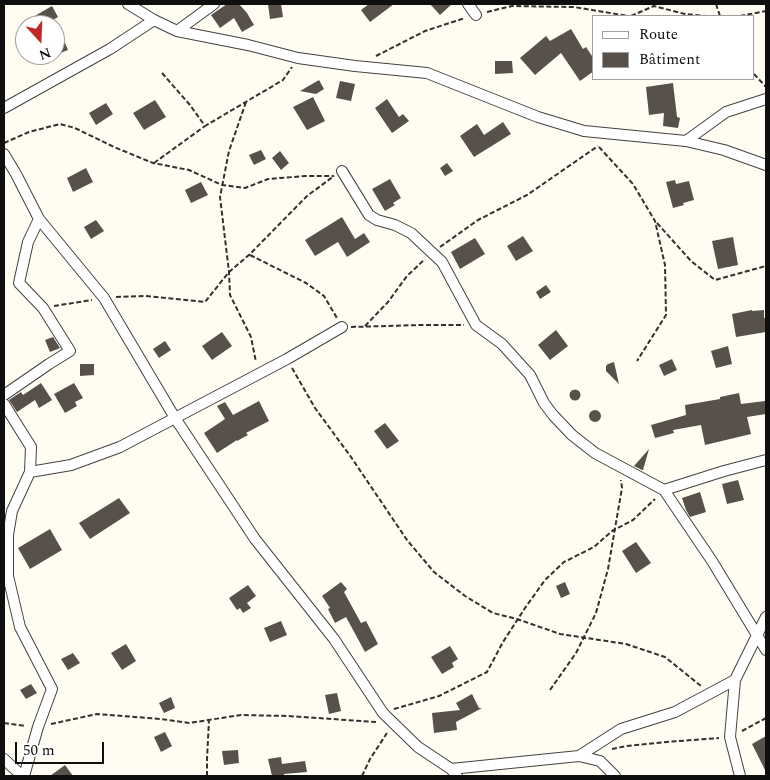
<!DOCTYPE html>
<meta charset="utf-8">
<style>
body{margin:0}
#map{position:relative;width:770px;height:780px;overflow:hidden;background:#fffdf1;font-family:Spectral,serif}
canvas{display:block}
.frame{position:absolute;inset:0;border:5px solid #0f0f0f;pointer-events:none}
.legend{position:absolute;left:592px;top:15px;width:162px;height:65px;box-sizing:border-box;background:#fff;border:1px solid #9f9f9f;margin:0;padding:6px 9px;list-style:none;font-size:15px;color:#0f0f0f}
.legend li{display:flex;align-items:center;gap:10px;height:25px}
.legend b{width:25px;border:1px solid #9f9f9f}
.north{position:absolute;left:15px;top:15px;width:50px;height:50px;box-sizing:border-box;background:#fff;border:1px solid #9f9f9f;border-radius:50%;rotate:160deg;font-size:14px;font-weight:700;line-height:20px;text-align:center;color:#0f0f0f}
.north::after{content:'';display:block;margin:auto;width:18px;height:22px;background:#c22725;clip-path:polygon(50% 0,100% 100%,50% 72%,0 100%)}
.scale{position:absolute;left:15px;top:742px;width:89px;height:22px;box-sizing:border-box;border:2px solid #0f0f0f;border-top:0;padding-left:6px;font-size:15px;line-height:18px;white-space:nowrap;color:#0f0f0f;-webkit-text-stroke:4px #fff;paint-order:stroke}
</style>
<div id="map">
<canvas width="770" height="780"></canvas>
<div class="frame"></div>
<ul class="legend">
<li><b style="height:6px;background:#fff"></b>Route</li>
<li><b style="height:14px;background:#58514b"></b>Bâtiment</li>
</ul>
<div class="north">N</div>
<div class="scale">50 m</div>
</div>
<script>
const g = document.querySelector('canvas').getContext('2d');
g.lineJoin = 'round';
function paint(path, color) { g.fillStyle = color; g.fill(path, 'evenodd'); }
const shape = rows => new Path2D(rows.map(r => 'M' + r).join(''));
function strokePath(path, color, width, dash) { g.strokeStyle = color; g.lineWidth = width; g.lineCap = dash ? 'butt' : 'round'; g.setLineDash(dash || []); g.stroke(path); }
paint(shape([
 [227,4,239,4,247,13,254,25,242,32,234,18,220,28,211,15],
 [268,4,281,4,283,17,270,19],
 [369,4,394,4,370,22,361,10],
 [430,4,452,4,440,15],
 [52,6,58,17,44,25,38,25,33,17],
 [571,29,583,49,586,47,594,59,594,71,580,81,561,53,535,75,520,58,546,36,550,41],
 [63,38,68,50,55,55,55,41],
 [495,61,512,61,513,73,495,74],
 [319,80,324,89,316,94,300,91],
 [340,81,355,84,351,101,336,98],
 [673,83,677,117,680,118,678,128,663,126,664,113,649,115,646,87],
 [313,97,325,121,307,130,293,107],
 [387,99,399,117,403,114,409,121,392,133,375,108],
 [155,100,166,117,144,130,133,113],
 [106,103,113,114,96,125,89,113],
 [503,122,511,134,474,157,460,136,477,124,484,135],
 [261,150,266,159,254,165,249,155],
 [280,151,289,163,281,170,272,158],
 [447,163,453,171,445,176,440,168],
 [86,168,93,182,73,192,67,178],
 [390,179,401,198,393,203,395,205,385,211,372,189],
 [675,180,676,184,689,181,694,200,683,203,684,205,673,208,666,182],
 [201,182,208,195,191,203,185,190],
 [342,217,355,239,364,233,370,242,347,257,338,242,315,256,305,240],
 [96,220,104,231,91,239,84,227],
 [523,236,533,251,516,261,507,246],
 [733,237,738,265,718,269,712,241],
 [475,238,485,254,460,269,451,252],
 [546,285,551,292,540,299,536,292],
 [752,310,752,311,764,310,764,318,766,318,766,332,736,337,732,314],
 [556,330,568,346,550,360,538,345],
 [222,332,232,346,212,360,202,346],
 [53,337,60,348,50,352,45,340],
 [165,341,171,350,159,358,153,349],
 [728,346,732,364,716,368,711,351],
 [672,359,677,370,664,376,659,365],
 [614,362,619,384,606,371,606,366,608,364],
 [80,364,94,364,94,375,80,376],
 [41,383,52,400,39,408,35,400,17,412,9,400,21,392,23,395],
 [74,383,83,398,75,402,77,406,65,413,54,394],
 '569.5 395a5.5 5.5 0 1 1 11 0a5.5 5.5 0 1 1-11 0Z',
 [739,393,741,404,765,401,766,414,747,417,751,434,705,445,701,425,673,430,674,433,655,438,651,425,686,415,685,405,720,399,720,397],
 [259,401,269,421,246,433,248,435,237,441,237,440,217,453,204,433,225,419,217,406,225,402,233,415],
 '589 416a6 6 0 1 1 12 0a6 6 0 1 1-12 0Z',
 [385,423,399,441,387,449,374,431],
 [649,449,643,470,642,470,634,466],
 [738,480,744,500,727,504,722,484],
 [700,492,706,512,690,517,686,510,682,498],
 [119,498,130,513,90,539,79,523],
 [50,529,62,550,30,569,18,548],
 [636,542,651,563,636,573,622,551],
 [341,582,347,589,344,592,361,623,366,621,378,644,365,652,346,617,335,623,328,609,330,608,322,596],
 [565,582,570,594,561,598,556,586],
 [248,585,256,596,247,603,251,608,243,613,240,608,237,610,229,598],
 [281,621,287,635,270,642,264,628],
 [126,644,136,661,122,670,111,653],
 [450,646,458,659,452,663,454,667,442,674,431,657],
 [73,653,80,663,68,670,61,659],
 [31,684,37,693,26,699,20,690],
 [337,693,341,711,329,714,325,695],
 [472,694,479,708,482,708,456,722,457,730,434,733,432,713,460,710,456,703],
 [171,697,175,708,164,713,159,703],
 [165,732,172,746,161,752,154,737],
 [766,736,766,772,752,744],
 [238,750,239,763,224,765,222,751],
 [281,757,282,764,305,761,307,772,284,774,284,776,272,776,268,759],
 [65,765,73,776,50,776]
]), '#58514b');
const minor = shape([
 [128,4,154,20,177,31],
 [214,4,177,31,248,45,298,58,355,66,427,73,538,117,584,131,686,141,724,150,766,165],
 [468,4,476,15],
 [4,108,110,49,154,20],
 [686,141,726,112,766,99],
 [4,154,16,174,39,219,28,242,19,283,43,308,70,351,49,364,4,395],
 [342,171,369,215,377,220,395,225,411,233,442,262,476,325,502,344,530,375,544,403,553,415,572,435,595,453,664,490,712,561,766,650],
 [39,219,104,298,175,418,255,539,334,639,383,713,418,747,451,769,457,776],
 [4,404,31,447,30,472,12,511,8,535,8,576,20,627,52,689,38,727,24,776],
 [30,472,71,465,120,447,287,359,342,327],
 [664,490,724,471,766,460],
 [735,680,730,737,740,776],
 [579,756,621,729,675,712,735,680,766,617],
 [4,759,22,776],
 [451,769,579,756,600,761,615,776]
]);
strokePath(minor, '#424242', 12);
strokePath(shape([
 [716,4,720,16],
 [487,12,512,6,574,7,628,16],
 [631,16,654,6,685,14,706,16],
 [740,16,766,11],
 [376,56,425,31,465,18],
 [162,73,190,105,205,126,283,80,292,67],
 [754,74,766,87],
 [246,102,229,151,220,197,229,272,230,295,251,337,256,362],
 [4,143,29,132,60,124,75,128,114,147,153,163,189,170,222,185,245,188,268,179,306,176,334,176],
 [599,147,633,184,655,221,665,265,666,315,637,361],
 [154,163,205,126],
 [657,223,691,261,715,280,766,266],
 [440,247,478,220,527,195,598,146],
 [250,255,306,283,324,296,337,318],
 [116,297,145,296,205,302,229,272,250,254,307,196,334,176],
 [54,306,92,300],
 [365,326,388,302,407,276,425,259],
 [351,327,421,325,464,325],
 [292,368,315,408,351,457,407,540,434,572,465,596,493,613,517,619,560,634,626,644,665,657,701,686],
 [550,690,576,653,596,613,608,569,622,488,621,480],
 [394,709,439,696,487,672,503,642,525,608,545,580,564,562,594,547,612,531,633,520,655,499],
 [4,723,26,726],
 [51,724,97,714,161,719,189,723,241,715,288,716,376,722],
 [742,731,766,718],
 [612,749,627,746,666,742,719,738],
 [207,776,207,759,209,720],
 [362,776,370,759,387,733]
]), '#313131', 2, [5, 2.5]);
strokePath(minor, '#fff', 10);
</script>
